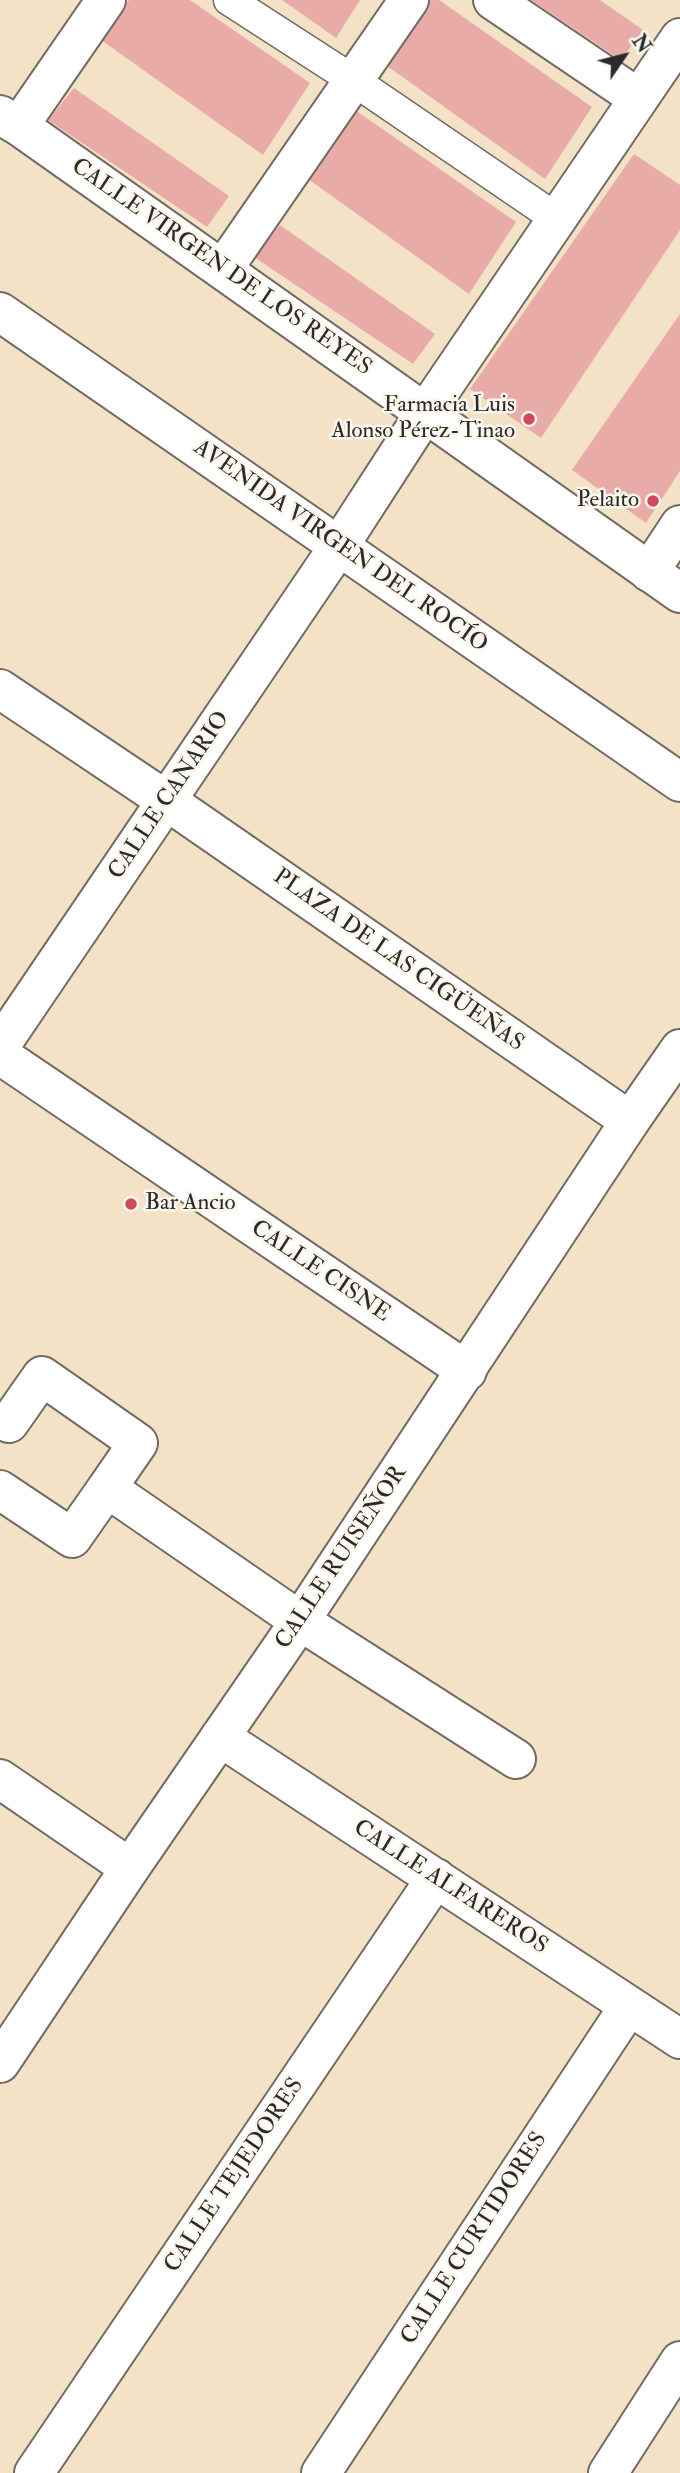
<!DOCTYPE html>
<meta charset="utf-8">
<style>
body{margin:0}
#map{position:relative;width:680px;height:2473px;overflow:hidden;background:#f4e2c7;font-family:"IM FELL Double Pica",serif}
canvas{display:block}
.north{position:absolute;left:589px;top:21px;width:70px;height:70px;-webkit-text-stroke:5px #fbf7ec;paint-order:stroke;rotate:55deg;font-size:19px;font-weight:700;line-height:28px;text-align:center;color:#2b2b2b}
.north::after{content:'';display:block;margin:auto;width:24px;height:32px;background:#2b2b2b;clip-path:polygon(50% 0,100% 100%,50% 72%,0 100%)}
</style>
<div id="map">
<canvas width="680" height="2473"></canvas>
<div class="north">N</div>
</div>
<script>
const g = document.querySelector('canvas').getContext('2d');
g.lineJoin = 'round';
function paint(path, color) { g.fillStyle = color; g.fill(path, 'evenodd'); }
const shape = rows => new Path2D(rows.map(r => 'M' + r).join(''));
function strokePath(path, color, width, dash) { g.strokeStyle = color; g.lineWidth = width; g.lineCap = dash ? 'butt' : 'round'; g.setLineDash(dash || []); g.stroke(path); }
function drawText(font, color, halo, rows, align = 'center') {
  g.font = font + ' "IM FELL Double Pica",serif'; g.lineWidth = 5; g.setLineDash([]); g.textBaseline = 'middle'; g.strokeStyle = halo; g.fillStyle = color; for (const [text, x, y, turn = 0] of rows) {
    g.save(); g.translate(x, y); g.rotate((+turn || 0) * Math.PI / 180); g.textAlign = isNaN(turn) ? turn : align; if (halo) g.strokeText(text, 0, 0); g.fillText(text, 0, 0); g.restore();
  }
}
paint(shape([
 [129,0,190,0,310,83,263,155,101,40],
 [282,0,360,0,336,38],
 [427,0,439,0,592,107,545,179,383,63],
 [531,0,600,0,643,30,621,60],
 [74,88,229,196,207,227,48,120],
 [355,110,516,222,469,294,308,179],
 [634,154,680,185,680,230,541,438,470,389],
 [280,225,435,334,413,364,254,257],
 [680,314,680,471,646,523,572,470]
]), '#e9aba7');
const pedestrian = shape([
 [229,0,353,80,557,219]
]);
const minor = shape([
 [493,0,638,98],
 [223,269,409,0],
 [649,572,680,525],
 [0,689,167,801,630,1121],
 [0,1046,339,546,425,413,680,38],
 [0,1055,467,1371],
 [9,1423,42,1376,138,1443,107,1488,300,1621,516,1759],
 [0,1490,72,1538,107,1488],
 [220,1737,680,2039],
 [0,1779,130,1868],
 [34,2473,436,1878],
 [321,2473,629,2006],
 [608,2473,680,2361]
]);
const tertiary = shape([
 [0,115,19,126,680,593],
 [19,126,106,0],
 [0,312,680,782],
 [0,2063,130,1868,300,1621,630,1121,680,1049]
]);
strokePath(pedestrian, '#716b62', 33);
strokePath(minor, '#716b62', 42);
strokePath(tertiary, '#716b62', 42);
strokePath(pedestrian, '#fff', 30);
strokePath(minor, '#fff', 38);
strokePath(tertiary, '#fff', 38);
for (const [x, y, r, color] of [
 [529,419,7,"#d1495b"],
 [653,501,7,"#d1495b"],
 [131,1204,7,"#d1495b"]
]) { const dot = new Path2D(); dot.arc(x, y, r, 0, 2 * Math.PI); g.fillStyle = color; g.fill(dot); strokePath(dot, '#fbf7ec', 2.5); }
drawText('23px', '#2b2b2b', '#fbf7ec', [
 ["CALLE VIRGEN DE LOS REYES",221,268,35],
 ["AVENIDA VIRGEN DEL ROCÍO",340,547,35],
 ["CALLE CANARIO",170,796,-56],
 ["PLAZA DE LAS CIGÜEÑAS",398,961,35],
 ["CALLE CISNE",320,1272,34],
 ["CALLE RUISEÑOR",342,1558,-56],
 ["CALLE ALFAREROS",450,1888,33],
 ["CALLE TEJEDORES",235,2176,-56],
 ["CALLE CURTIDORES",475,2239,-57]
]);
drawText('23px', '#2b2b2b', '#fbf7ec', [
 ["Farmacia Luis",515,406],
 ["Alonso Pérez-Tinao",515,432],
 ["Pelaito",639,501],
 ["Bar Ancio",145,1204,"left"]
], 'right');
</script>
